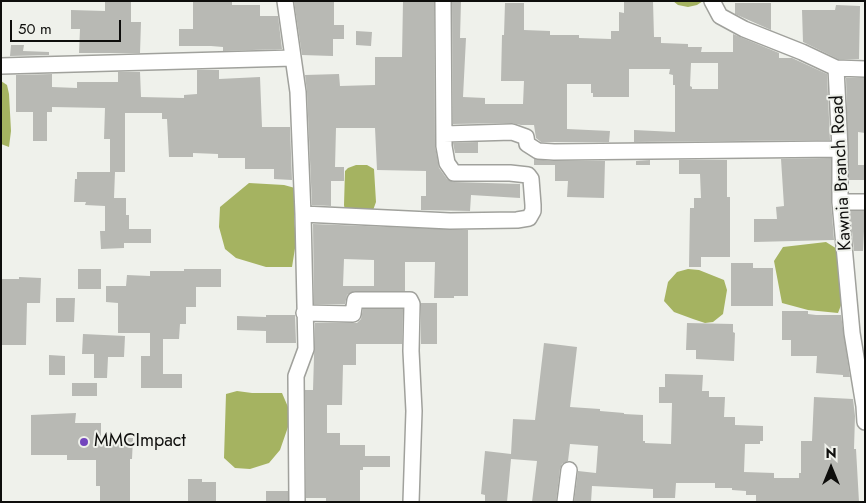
<!DOCTYPE html>
<style>
body{margin:0}
#map{position:relative;width:866px;height:503px;overflow:hidden;background:#eff1eb;font-family:Jost,sans-serif}
canvas{display:block}
.frame{position:absolute;inset:0;border:2px solid #0e0e0c;pointer-events:none}
.north{position:absolute;left:806px;top:443px;width:50px;height:50px;-webkit-text-stroke:4px #eff1eb;paint-order:stroke;rotate:0deg;font-size:14px;font-weight:700;line-height:20px;text-align:center;color:#0e0e0c}
.north::after{content:'';display:block;margin:auto;width:18px;height:22px;background:#0e0e0c;clip-path:polygon(50% 0,100% 100%,50% 72%,0 100%)}
.scale{position:absolute;left:10px;top:20px;width:111px;height:22px;box-sizing:border-box;border:2px solid #0e0e0c;border-top:0;padding-left:6px;font-size:15px;line-height:18px;white-space:nowrap;color:#0e0e0c;-webkit-text-stroke:4px #eff1eb;paint-order:stroke}
</style>
<div id="map">
<canvas width="866" height="503"></canvas>
<div class="frame"></div>
<div class="north">N</div>
<div class="scale">50 m</div>
</div>
<script>
const g = document.querySelector('canvas').getContext('2d');
g.lineJoin = 'round';
function paint(path, color) { g.fillStyle = color; g.fill(path, 'evenodd'); }
const shape = rows => new Path2D(rows.map(r => 'M' + r).join(''));
function strokePath(path, color, width, dash) { g.strokeStyle = color; g.lineWidth = width; g.lineCap = dash ? 'butt' : 'round'; g.setLineDash(dash || []); g.stroke(path); }
function drawText(font, color, halo, rows, align = 'center') {
  g.font = font + ' Jost,sans-serif'; g.lineWidth = 4; g.setLineDash([]); g.textBaseline = 'middle'; g.strokeStyle = halo; g.fillStyle = color; for (const [text, x, y, turn = 0] of rows) {
    g.save(); g.translate(x, y); g.rotate((+turn || 0) * Math.PI / 180); g.textAlign = isNaN(turn) ? turn : align; if (halo) g.strokeText(text, 0, 0); g.fillText(text, 0, 0); g.restore();
  }
}
paint(shape([
 [673,1,703,1,697,5,688,7,678,5],
 [1,81,7,85,9,94,11,131,9,147,1,144],
 [356,165,367,165,374,169,376,202,372,213,345,212,344,205,345,171,348,168],
 [249,183,284,185,295,188,294,215,296,242,292,267,266,267,236,258,225,249,219,227,220,207],
 [826,242,842,252,848,287,838,313,808,310,782,303,774,261,783,247],
 [688,269,699,270,724,280,727,290,723,314,713,322,705,323,693,319,674,312,664,301,668,282,677,272],
 [237,391,252,393,282,393,288,407,288,427,280,450,269,463,250,469,235,468,224,458,226,394]
]), '#a5b361');
paint(shape([
 [105,1,131,1,131,22,141,22,140,53,79,53,80,29,71,29,71,10,105,11],
 [193,1,232,1,232,5,260,5,260,16,278,16,282,49,223,51,223,47,211,46,179,46,179,29,193,29],
 [294,1,334,1,334,25,344,25,344,39,333,39,333,56,302,55],
 [403,1,434,1,435,146,439,168,447,179,454,182,520,184,520,198,471,195,470,211,421,210,421,196,426,196,426,171,377,170,375,128,336,128,335,167,344,167,344,181,331,181,331,206,312,205,307,92,305,75,339,74,340,86,375,85,375,57,402,57],
 [452,1,461,1,460,38,466,38,463,97,485,98,485,104,523,104,524,81,501,81,502,35,504,35,505,3,524,3,524,30,550,31,550,35,579,35,579,38,611,39,611,31,619,31,619,12,624,13,624,1,653,1,654,37,661,37,661,43,688,44,688,47,702,47,701,52,733,52,733,34,779,53,779,58,792,58,827,74,830,140,634,142,634,130,675,132,675,85,673,85,673,75,669,74,670,69,629,69,629,97,593,97,593,93,591,93,591,84,567,84,567,129,610,131,609,142,541,142,536,138,534,125,521,125,512,123,453,124],
 [691,63,718,63,718,89,692,89,692,87,690,86],
 [735,3,771,3,771,30,735,14],
 [836,5,860,6,859,59,838,59,803,42,802,10,835,10],
 [356,31,372,32,371,46,356,45],
 [11,45,24,45,23,51,49,52,49,55,10,56],
 [197,70,219,70,219,79,260,77,262,127,290,127,292,180,274,179,274,169,245,169,245,158,218,158,218,154,193,153,193,157,169,157,167,119,162,119,162,113,125,113,125,172,110,172,110,139,104,139,105,108,52,107,52,112,47,112,47,141,33,141,33,112,16,112,16,75,52,74,52,87,77,88,77,82,118,82,118,72,140,72,141,97,184,98,184,95,197,94],
 [846,78,865,78,865,133,858,132,858,165,865,165,865,180,849,180],
 [478,142,478,153,455,153,453,143],
 [831,158,831,202,834,240,754,242,754,219,777,219,776,207,784,206,781,159],
 [534,159,553,161,605,161,604,198,567,197,568,181,555,181,555,165,534,165],
 [650,160,650,165,636,165,636,161],
 [679,160,727,160,727,197,730,197,730,257,701,257,701,267,689,267,690,208,694,208,694,198,701,198,700,174,679,174],
 [77,172,115,172,114,198,126,198,126,215,129,215,129,229,151,229,151,243,124,243,124,248,101,249,100,231,105,231,105,206,85,205,86,202,74,202,75,179,77,179],
 [850,211,865,211,863,251,854,251],
 [313,224,468,230,468,296,454,296,454,298,434,298,435,262,405,262,405,291,355,291,347,295,345,304,314,304],
 [344,259,374,260,374,286,343,286],
 [731,263,753,263,753,268,773,268,773,306,731,306],
 [78,269,101,269,101,289,78,289],
 [184,269,221,269,221,287,196,287,196,307,186,307,186,324,180,324,179,339,163,339,163,374,182,374,182,388,141,388,141,356,150,356,150,333,118,333,118,303,106,302,106,286,126,286,127,275,150,276,150,271,184,271],
 [19,277,41,278,40,303,27,303,26,345,1,345,1,279,19,279],
 [56,298,75,298,74,322,56,322],
 [421,303,437,303,437,344,421,344],
 [363,309,403,309,402,344,356,344,356,365,343,365,342,405,327,405,327,433,340,433,340,445,365,445,365,456,390,456,390,467,363,467,363,470,360,470,360,501,326,502,326,498,306,498,305,390,313,390,315,323,357,323,361,319],
 [782,311,808,311,808,314,816,315,841,315,850,377,843,377,843,375,816,373,817,356,791,356,791,340,782,340],
 [266,315,295,315,296,343,266,343,266,331,237,330,237,316,266,317],
 [687,323,733,324,733,332,735,333,734,361,696,359,696,350,686,350],
 [83,334,125,336,124,357,108,357,107,378,94,378,94,354,82,354],
 [544,343,577,347,570,407,600,409,600,411,624,413,624,414,643,415,643,441,645,441,645,443,671,444,672,403,659,403,659,387,665,387,665,374,703,375,702,391,709,391,709,397,725,397,724,417,735,417,735,425,763,426,763,441,760,441,760,444,745,444,744,472,774,473,774,478,799,478,799,473,801,473,801,441,812,441,814,397,853,399,855,416,854,449,856,449,859,502,756,502,756,495,746,495,746,491,732,490,732,488,715,488,715,483,676,483,675,498,653,498,653,489,592,486,591,502,574,502,578,471,596,473,598,446,570,444,568,461,562,464,560,469,556,502,532,502,537,461,511,459,507,502,485,502,485,495,481,494,485,451,511,454,513,419,535,420],
 [49,355,65,356,65,375,49,375],
 [72,383,97,383,97,396,72,396],
 [76,413,75,423,101,423,101,437,133,438,132,459,130,459,130,502,100,502,100,486,96,486,96,460,67,460,67,455,31,455,31,415],
 [188,479,202,479,202,482,216,482,216,502,188,502],
 [266,491,288,491,288,502,266,502]
]), '#b8b9b4');
const minor = shape([
 [285,1,298,92,303,214,306,349,296,376,297,502],
 [712,1,720,16,744,29,802,52,836,68,840,149,840,202,852,333,864,406,865,422],
 [1,66,293,58],
 [836,68,865,69],
 [444,134,512,132,526,137,527,144,538,151,554,152,840,149],
 [840,202,865,202],
 [303,214,450,221,517,220,529,218,533,211,533,205,531,179,528,175,510,173,454,173,447,163,444,146,443,1],
 [304,313,353,314,355,300,410,300,412,304,411,351,414,411,411,502],
 [565,502,569,470]
]);
strokePath(minor, '#a0a19c', 18);
strokePath(minor, '#fff', 15);
for (const [x, y, r, color] of [
 [84,442,5,"#7345bd"]
]) { const dot = new Path2D(); dot.arc(x, y, r, 0, 2 * Math.PI); g.fillStyle = color; g.fill(dot); strokePath(dot, '#eff1eb', 2); }
drawText('18px', '#0e0e0c', '#eff1eb', [
 ["Kawnia Branch Road",842,173,-93]
]);
drawText('18px', '#0e0e0c', '#eff1eb', [
 ["MMCImpact",94,442]
], 'left');
</script>
